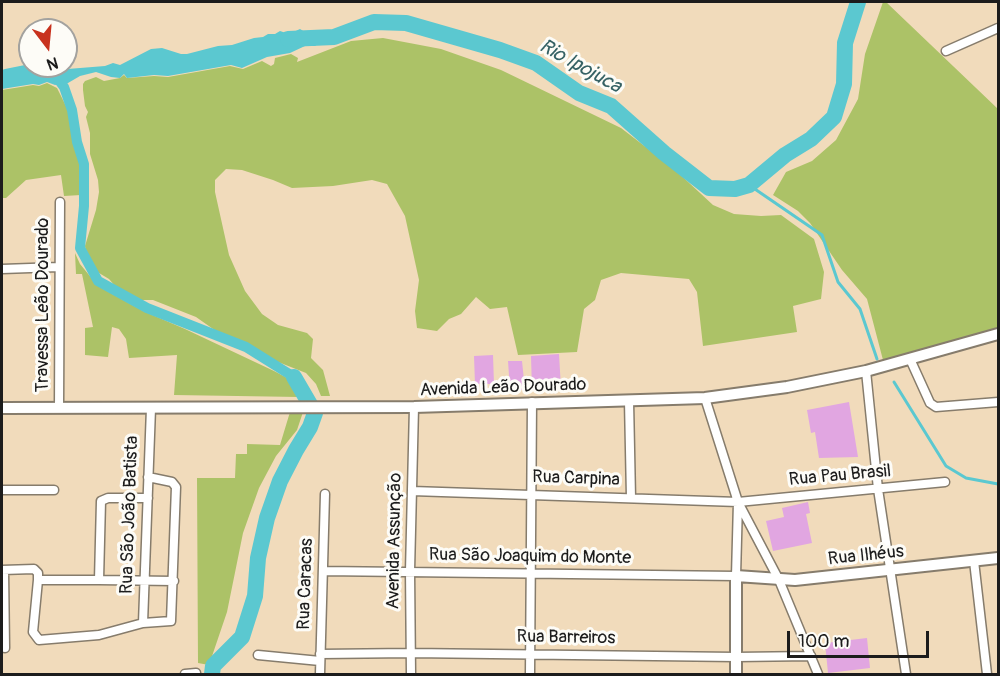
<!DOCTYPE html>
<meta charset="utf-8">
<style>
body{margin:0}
#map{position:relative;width:1000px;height:676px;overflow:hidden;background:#f1dbbb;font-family:Pangolin,sans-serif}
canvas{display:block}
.frame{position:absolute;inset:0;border:3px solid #1c1c1c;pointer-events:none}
.north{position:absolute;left:18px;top:18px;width:60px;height:60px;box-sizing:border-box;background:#fdfcf7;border:2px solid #a3a29f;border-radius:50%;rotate:164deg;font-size:16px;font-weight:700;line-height:24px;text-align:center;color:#1c1c1c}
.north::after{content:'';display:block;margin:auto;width:21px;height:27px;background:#c8321e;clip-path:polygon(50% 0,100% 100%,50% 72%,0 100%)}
.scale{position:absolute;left:787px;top:631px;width:142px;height:27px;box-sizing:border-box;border:3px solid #1c1c1c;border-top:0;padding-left:8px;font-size:18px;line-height:21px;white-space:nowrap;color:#1c1c1c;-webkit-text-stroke:4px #fdfcf7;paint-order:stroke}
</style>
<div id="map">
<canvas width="1000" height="676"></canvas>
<div class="frame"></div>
<div class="north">N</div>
<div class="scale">100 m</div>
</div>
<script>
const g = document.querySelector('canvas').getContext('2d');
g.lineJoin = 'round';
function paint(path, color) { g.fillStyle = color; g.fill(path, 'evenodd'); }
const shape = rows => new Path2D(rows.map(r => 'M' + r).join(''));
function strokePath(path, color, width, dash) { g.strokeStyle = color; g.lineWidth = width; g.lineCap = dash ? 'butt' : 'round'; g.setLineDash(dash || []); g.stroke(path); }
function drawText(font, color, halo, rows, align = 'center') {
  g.font = font + ' Pangolin,sans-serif'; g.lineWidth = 6; g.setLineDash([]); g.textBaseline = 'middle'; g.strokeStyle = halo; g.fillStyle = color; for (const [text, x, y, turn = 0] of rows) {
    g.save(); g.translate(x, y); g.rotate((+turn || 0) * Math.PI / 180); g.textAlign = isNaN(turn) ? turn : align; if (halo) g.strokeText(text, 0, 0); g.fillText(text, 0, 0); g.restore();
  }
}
paint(shape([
 [883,2,886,2,998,109,998,329,883,360,867,299,842,270,810,223,798,211,773,195,786,172,812,161,836,140,858,99,865,54],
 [383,38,441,49,501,70,621,128,673,168,713,205,734,214,761,216,781,215,814,239,824,272,821,299,793,306,797,332,703,346,697,292,689,279,621,273,601,280,595,300,584,309,577,352,518,355,507,307,490,309,476,297,461,314,449,319,437,331,417,328,415,311,419,280,405,216,387,184,372,180,333,186,292,188,273,180,242,170,226,169,215,180,215,192,229,255,245,291,262,314,278,325,307,333,313,339,311,358,323,370,330,396,321,396,316,384,306,373,268,358,253,348,216,331,196,317,153,300,140,300,116,287,109,279,94,270,87,258,85,246,96,210,99,192,98,180,90,154,90,133,86,117,88,112,85,106,83,90,83,84,85,81,96,77,104,81,120,78,124,75,127,78,154,76,168,77,230,66,243,69,262,61,271,66,274,64,275,58,291,54,298,58,297,62,351,41],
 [47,83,57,88,68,110,81,165,81,195,64,196,61,175,26,180,6,198,2,198,2,90,33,85,39,86],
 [75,253,80,264,98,286,143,311,185,329,274,371,291,380,300,397,174,395,177,355,129,358,126,339,119,329,112,327,108,357,85,355,85,328,93,327,82,274,76,274],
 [290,412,303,412,297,430,276,456,259,488,243,533,227,612,209,665,198,663,197,478,235,478,236,454,247,454,247,444,280,445]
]), '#acc267');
paint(shape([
 [300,29,308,34,316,46,305,46,290,53,267,57,242,68,231,65,168,76,154,75,127,78,124,74,120,78,111,77,96,72,80,76,68,83,55,85,47,82,39,85,33,84,2,89,2,70,5,69,30,64,30,66,45,66,55,70,105,66,113,63,120,65,151,49,162,48,181,54,187,54,218,46,232,45,254,38,263,37,268,34,275,34,280,31,289,34]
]), '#5bc8d0');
strokePath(shape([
 [749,185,822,235,838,282,860,309,877,359],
 [894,382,946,466,966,478,998,484]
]), '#5bc8d0', 3);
strokePath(shape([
 [55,75,64,87,72,110,77,142,84,164,84,206,80,248,98,281,147,308,246,347,294,377]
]), '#5bc8d0', 10);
strokePath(shape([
 [288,39,334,37,374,22,406,23,500,50,536,63,579,93,611,106,664,153,709,188,735,189,749,185,785,155,811,139,834,117,844,84,845,43,858,2],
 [212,674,213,666,242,637,255,596,258,558,267,518,280,481,296,450,310,427,315,413,294,377]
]), '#5bc8d0', 16);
paint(shape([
 [559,354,561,388,532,390,531,356],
 [493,355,494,384,475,384,474,356],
 [508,361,522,361,525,390,510,390],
 [849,402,858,457,819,458,815,432,811,433,807,410],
 [808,502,810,513,806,514,812,543,773,551,766,521,784,517,782,508],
 [867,638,870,668,828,673,825,643]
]), '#e1a6e1');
const minor = shape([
 [946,51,998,28],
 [2,269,59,267],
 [910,359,930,403,936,407,998,402],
 [866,371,878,489,906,674],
 [705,398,738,502,779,580,818,674],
 [629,401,631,498],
 [59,408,60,202],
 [2,490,54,490],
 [412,491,738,502,945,482],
 [974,561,987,674],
 [2,570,34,569,38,573,38,580,99,580,101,501,108,498,148,498],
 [4,570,5,648],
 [323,571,736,576,738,502],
 [38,580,33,632,39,640,99,635,143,623,171,621,176,487,172,482,148,477],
 [99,580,174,581],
 [143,623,151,408],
 [320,654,411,653,736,657,811,656],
 [258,655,320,661],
 [185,674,196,673],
 [320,674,325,494],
 [411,674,410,571,414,407],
 [530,674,532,402]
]);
const secondary = shape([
 [2,408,414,407,705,398,787,387,866,371,998,334],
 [736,674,736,576,795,580,998,558]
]);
strokePath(minor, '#867c6c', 11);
strokePath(secondary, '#867c6c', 14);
strokePath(minor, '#fff', 8);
strokePath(secondary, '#fff', 10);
drawText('18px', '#1c1c1c', '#fdfcf7', [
 ["Travessa Leão Dourado",43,305,-90],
 ["Avenida Leão Dourado",503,388,-2],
 ["Rua Pau Brasil",840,476,-5],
 ["Rua Carpina",576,479,2],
 ["Rua São João Batista",130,515,-88],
 ["Avenida Assunção",395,541,-89],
 ["Rua Ilhéus",866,556,-6],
 ["Rua São Joaquim do Monte",530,557,1],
 ["Rua Caracas",306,584,-88],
 ["Rua Barreiros",566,638,1]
]);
drawText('italic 20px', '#356164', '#fdfcf7', [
 ["Rio Ipojuca",580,67,29]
]);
</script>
